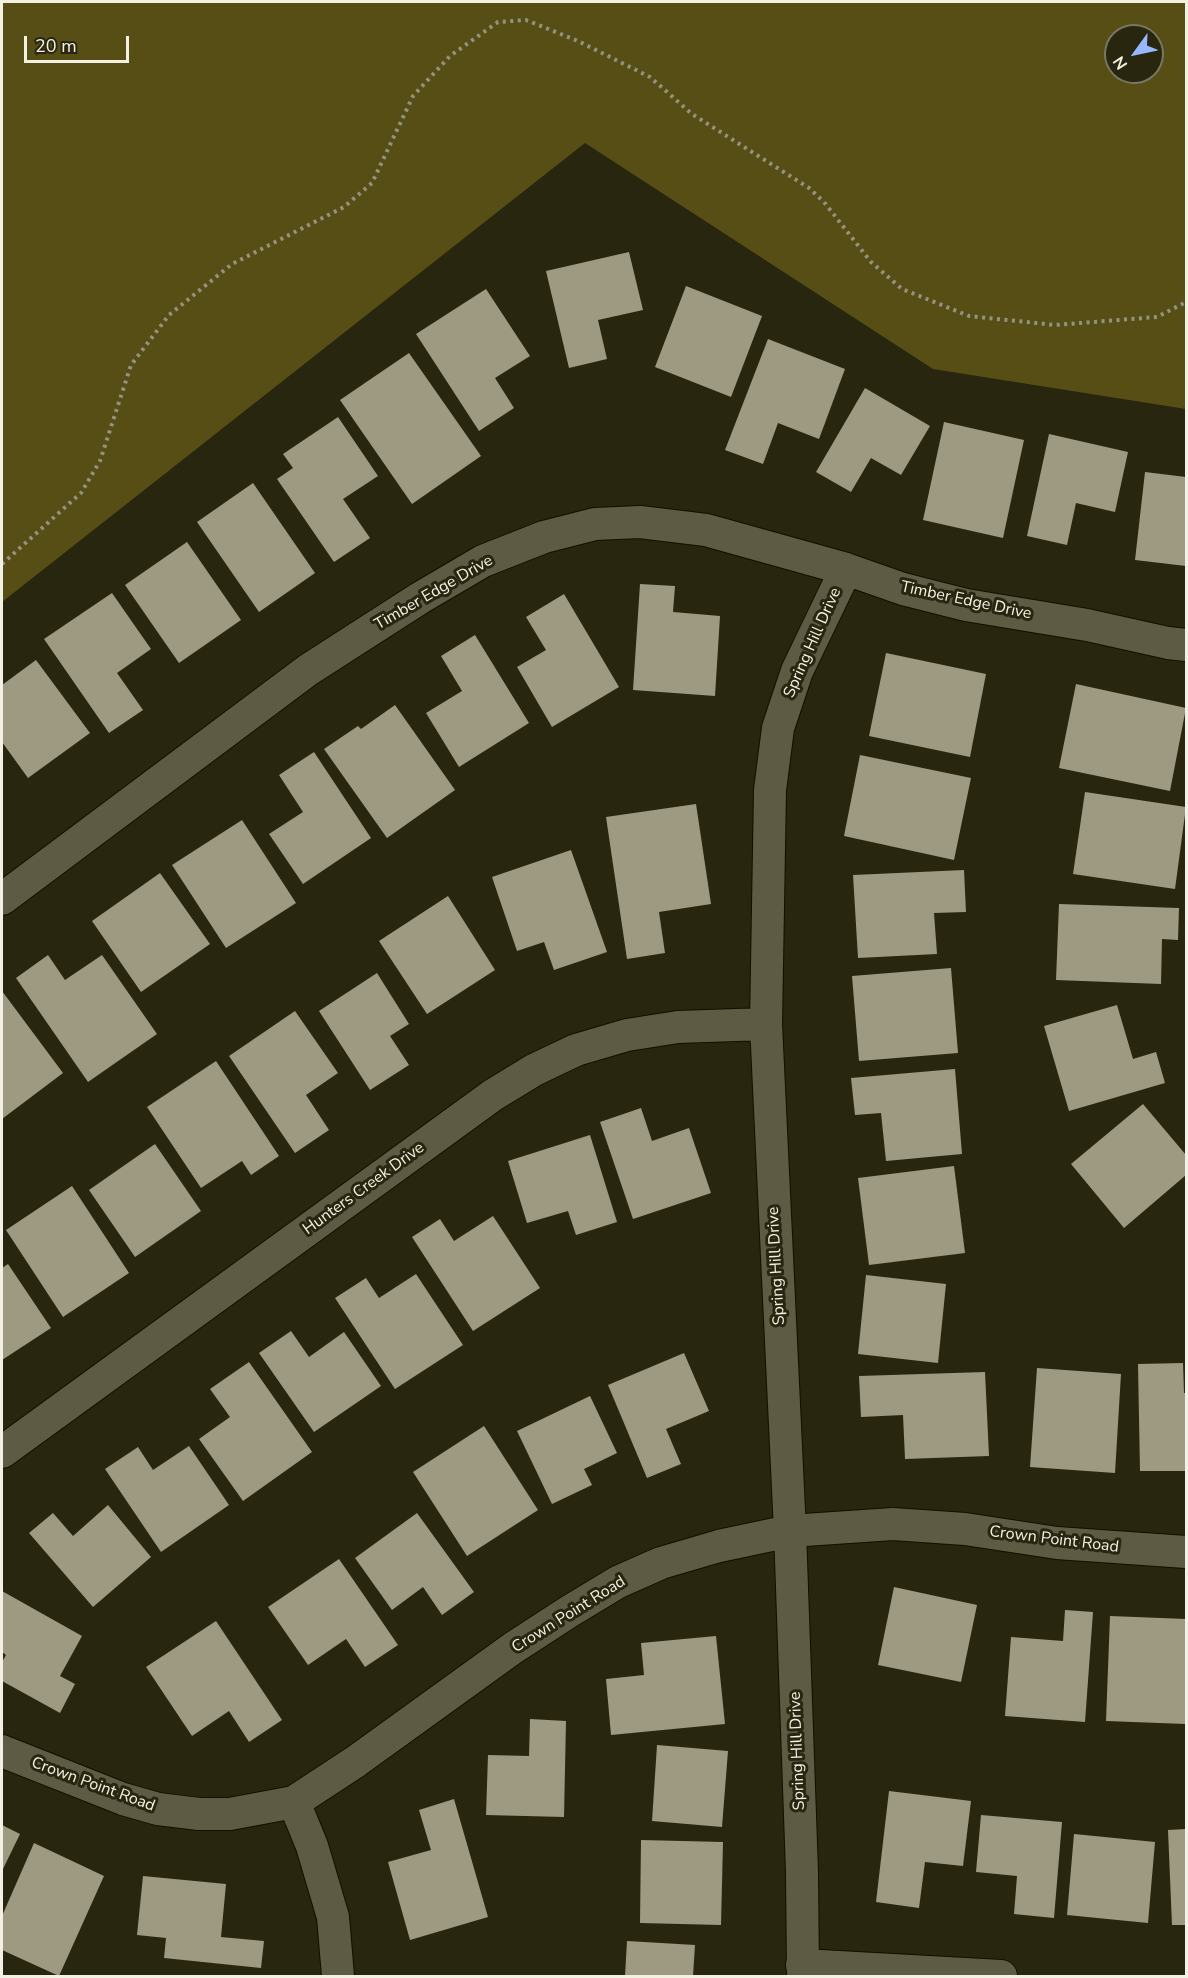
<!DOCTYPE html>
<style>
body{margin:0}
#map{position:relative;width:1188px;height:1978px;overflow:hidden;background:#292610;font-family:"Nunito Sans",sans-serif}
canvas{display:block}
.frame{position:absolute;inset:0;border:3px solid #f2f1e3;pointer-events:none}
.north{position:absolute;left:1104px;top:24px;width:60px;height:60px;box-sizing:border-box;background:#292610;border:2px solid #797764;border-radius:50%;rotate:237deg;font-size:16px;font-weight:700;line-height:24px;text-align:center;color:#f2f1e3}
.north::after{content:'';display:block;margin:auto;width:21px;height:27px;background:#96b6fd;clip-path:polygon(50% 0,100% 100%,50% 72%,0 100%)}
.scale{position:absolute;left:24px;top:36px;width:105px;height:27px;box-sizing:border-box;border:3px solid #f2f1e3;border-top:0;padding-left:8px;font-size:18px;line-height:21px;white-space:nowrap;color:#f2f1e3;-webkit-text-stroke:4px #292610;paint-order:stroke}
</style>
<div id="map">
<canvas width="1188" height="1978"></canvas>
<div class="frame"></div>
<div class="north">N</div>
<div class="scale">20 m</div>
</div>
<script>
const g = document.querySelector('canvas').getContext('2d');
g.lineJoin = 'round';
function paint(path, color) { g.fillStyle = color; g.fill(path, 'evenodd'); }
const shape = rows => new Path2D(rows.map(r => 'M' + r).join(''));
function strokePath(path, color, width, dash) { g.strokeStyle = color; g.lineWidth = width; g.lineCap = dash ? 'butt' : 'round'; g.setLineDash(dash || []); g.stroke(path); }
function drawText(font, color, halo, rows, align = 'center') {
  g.font = font + ' "Nunito Sans",sans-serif'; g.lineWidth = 6; g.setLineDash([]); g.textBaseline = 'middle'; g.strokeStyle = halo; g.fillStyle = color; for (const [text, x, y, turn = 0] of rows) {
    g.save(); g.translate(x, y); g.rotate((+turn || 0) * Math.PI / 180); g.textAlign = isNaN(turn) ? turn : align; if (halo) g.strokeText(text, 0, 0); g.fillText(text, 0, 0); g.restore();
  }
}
paint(shape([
 [2,2,1186,2,1186,409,933,369,585,143,2,602],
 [1116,36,1152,36,1152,72,1116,72]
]), '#564e15');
paint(shape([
 [629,252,643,310,598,320,607,359,569,368,546,271],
 [686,286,762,316,731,397,655,367],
 [486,289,530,356,495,378,514,408,479,431,416,334],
 [768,339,845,369,819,439,778,423,763,464,725,450],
 [409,353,481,456,412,504,340,400],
 [865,388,930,426,901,475,871,458,851,492,816,472],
 [338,417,378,476,343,499,370,538,334,562,277,479,293,468,283,454],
 [944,422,1024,440,1003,538,923,520],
 [1049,434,1128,452,1115,512,1076,503,1067,545,1027,536],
 [1145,472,1186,477,1186,566,1135,560],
 [253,483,315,573,259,612,197,522],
 [187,542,241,620,179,663,125,585],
 [640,584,675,586,673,612,720,616,715,696,633,690],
 [112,593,151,649,117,673,143,710,109,733,44,639],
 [564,594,619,687,552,727,517,667,546,650,526,617],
 [475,635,529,723,459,767,426,713,462,691,441,656],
 [886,653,986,674,970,757,869,736],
 [36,660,90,733,28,778,2,742,2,685],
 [1076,684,1186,708,1170,791,1059,768],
 [395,705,455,790,387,838,324,749,358,726,361,729],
 [314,752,371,838,303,884,269,834,303,812,279,775],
 [860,755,971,778,954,860,844,836],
 [1085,792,1186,807,1175,889,1073,874],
 [696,804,711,904,659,912,665,953,627,959,606,817],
 [242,820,296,903,226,948,172,865],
 [571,850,607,952,554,970,544,942,517,951,492,877],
 [964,870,966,912,934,913,937,954,858,958,853,875],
 [160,873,210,944,141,992,92,921],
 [448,896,495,970,427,1014,379,941],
 [1059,904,1179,908,1178,940,1162,939,1161,984,1056,980],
 [48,955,65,980,102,955,157,1034,88,1082,16,978],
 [951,968,958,1053,859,1061,852,976],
 [377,973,409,1024,390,1036,409,1065,370,1090,319,1011],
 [2,991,63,1073,2,1119],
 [1117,1005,1133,1059,1156,1052,1165,1083,1069,1111,1044,1026],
 [295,1011,338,1073,306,1095,329,1130,295,1153,229,1056],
 [216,1061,279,1156,251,1175,242,1161,201,1188,147,1107],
 [955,1069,962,1154,886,1161,881,1113,855,1115,851,1078],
 [1143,1104,1186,1155,1186,1175,1124,1228,1071,1164],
 [641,1108,652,1141,689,1128,711,1193,633,1219,600,1122],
 [590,1135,617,1222,576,1235,568,1211,527,1223,508,1161],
 [155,1144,201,1211,135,1257,89,1190],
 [954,1166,965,1253,869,1265,858,1178],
 [72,1186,129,1273,63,1317,6,1230],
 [493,1216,540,1288,473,1331,412,1237,440,1219,454,1241],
 [8,1264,51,1328,2,1360,2,1268],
 [416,1274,463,1345,395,1389,335,1298,366,1278,379,1298],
 [866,1275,946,1284,938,1363,858,1354],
 [291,1331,309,1357,344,1332,381,1386,314,1432,259,1353],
 [684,1353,709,1411,666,1429,681,1464,647,1478,608,1385],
 [249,1362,312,1452,243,1501,199,1439,230,1417,210,1389],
 [1183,1363,1184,1393,1186,1393,1186,1471,1140,1471,1138,1364],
 [1037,1368,1121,1374,1115,1473,1030,1467],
 [985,1372,989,1456,905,1459,903,1415,861,1417,859,1376],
 [590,1396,617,1453,584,1469,592,1485,552,1504,517,1431],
 [484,1426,538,1510,467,1556,413,1472],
 [189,1446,229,1505,161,1552,105,1469,138,1447,153,1470],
 [108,1505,151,1557,93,1607,29,1533,53,1513,73,1536],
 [417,1513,474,1592,442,1615,423,1587,392,1610,355,1558],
 [339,1559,398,1645,365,1667,346,1639,308,1665,268,1607],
 [894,1587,977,1605,961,1682,878,1665],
 [2,1591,82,1636,60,1676,75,1684,60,1713,2,1681,2,1662,6,1655,2,1652],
 [1065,1610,1093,1612,1085,1722,1005,1716,1011,1637,1063,1641],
 [1110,1616,1186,1619,1186,1724,1106,1721],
 [216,1621,282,1720,249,1742,229,1711,192,1736,146,1667],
 [716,1636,725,1724,611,1735,606,1679,644,1675,641,1643],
 [530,1719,566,1721,564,1817,486,1815,488,1755,529,1756],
 [657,1745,728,1751,722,1827,652,1821],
 [889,1791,971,1801,963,1866,925,1862,919,1908,876,1902],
 [454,1799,488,1917,410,1940,388,1862,431,1850,419,1810],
 [981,1815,1062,1822,1054,1918,1014,1914,1017,1876,976,1872],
 [2,1825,20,1834,2,1871],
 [1186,1829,1186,1925,1172,1925,1168,1830],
 [1074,1834,1155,1842,1148,1923,1067,1915],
 [641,1840,723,1842,721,1925,640,1923],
 [34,1843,104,1876,59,1976,2,1950,2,1916],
 [143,1876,226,1884,221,1937,264,1941,261,1968,164,1958,166,1938,137,1935],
 [627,1941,695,1945,693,1976,625,1976]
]), '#9d9a81');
const minor = shape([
 [2,899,308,670,420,598,483,561,544,537,595,524,640,522,706,530,846,569,903,589,966,605,1087,625,1168,643,1186,645],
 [2,1452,493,1095,534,1070,576,1050,627,1035,678,1027,766,1024],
 [2,1751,123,1799,158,1809,199,1814,230,1814,294,1802,355,1762,513,1648,570,1611,618,1582,661,1563,719,1546,790,1531,893,1524,965,1529,1057,1543,1186,1552],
 [294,1802,312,1846,333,1917,338,1976],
 [802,1965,1001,1976],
 [803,1976,802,1872,790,1531,766,1024,770,790,778,728,797,671,846,569]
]);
strokePath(minor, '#120e00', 34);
strokePath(shape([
 [2,564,81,493,100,461,131,365,169,315,232,264,344,207,372,183,413,96,450,56,498,22,526,20,578,41,650,77,692,114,809,188,824,202,871,262,902,289,969,316,1055,325,1157,317,1186,302]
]), '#949280', 4, [3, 4.5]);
strokePath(minor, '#5e5b44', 32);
drawText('16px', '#f2f1e3', '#292610', [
 ["Timber Edge Drive",434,593,-30],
 ["Timber Edge Drive",966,601,12],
 ["Spring Hill Drive",813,643,-66],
 ["Hunters Creek Drive",364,1189,-36],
 ["Spring Hill Drive",777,1266,-93],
 ["Crown Point Road",1054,1540,7],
 ["Crown Point Road",569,1615,-32],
 ["Spring Hill Drive",798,1751,-92],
 ["Crown Point Road",93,1785,20]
]);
</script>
